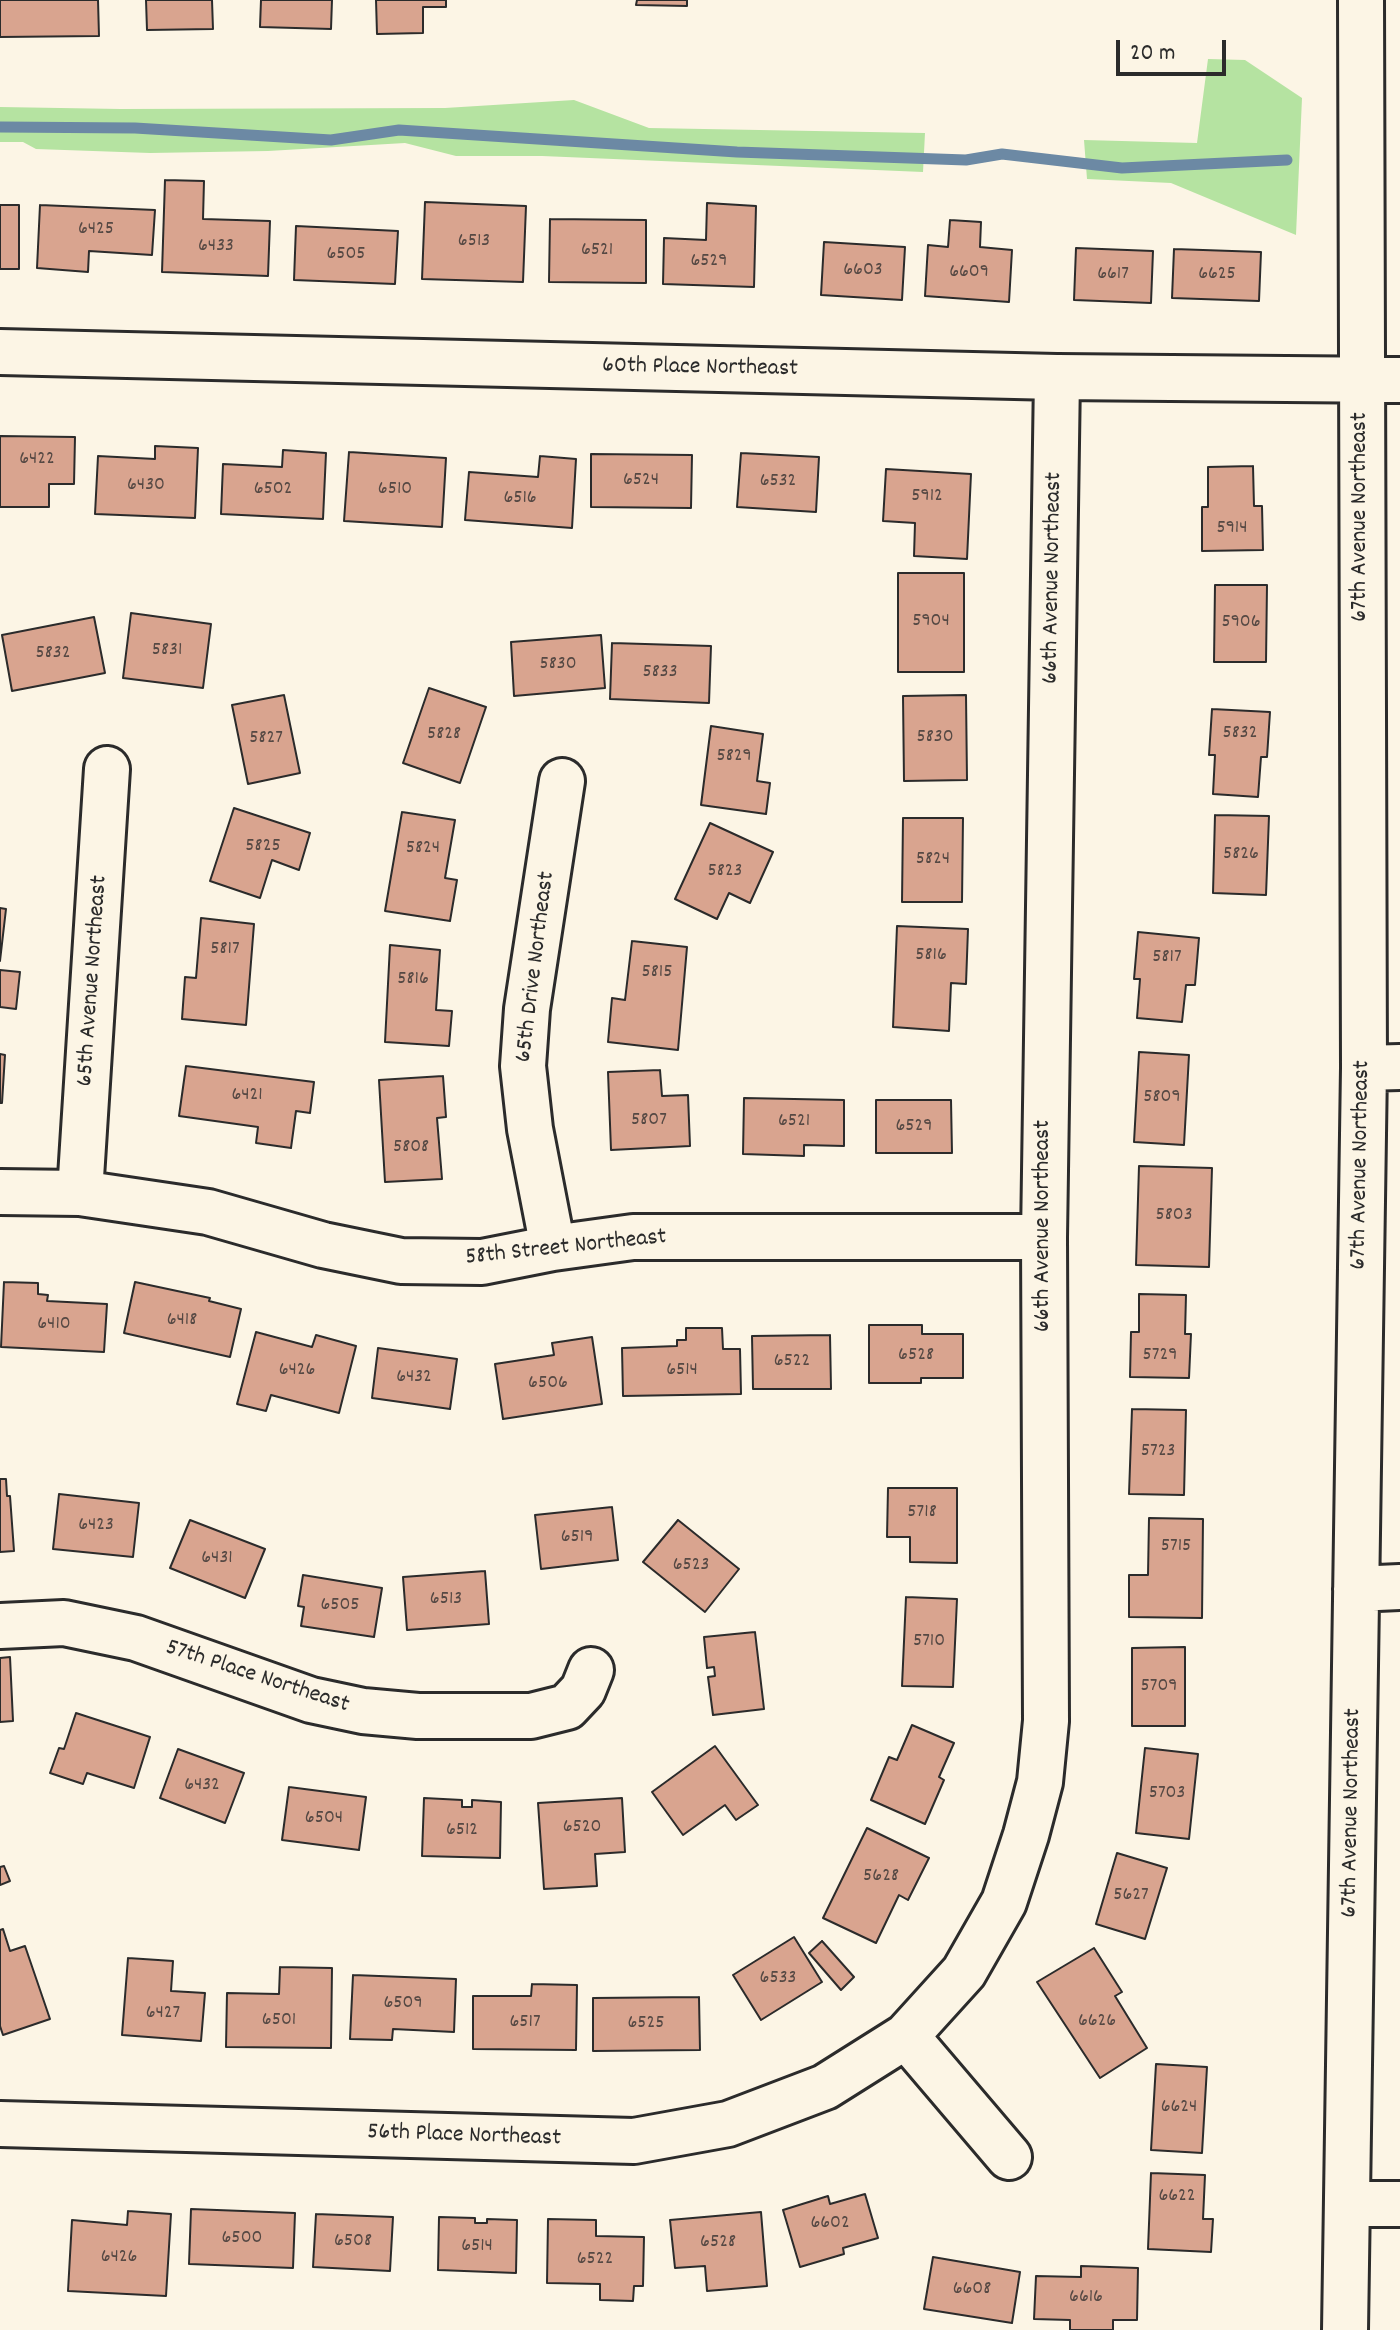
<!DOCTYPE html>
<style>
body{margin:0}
#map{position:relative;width:1400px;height:2330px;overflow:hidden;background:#fcf5e5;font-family:Dekko,sans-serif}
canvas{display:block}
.scale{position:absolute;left:1116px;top:40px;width:110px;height:36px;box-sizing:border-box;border:4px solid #2b2b2b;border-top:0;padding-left:10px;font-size:24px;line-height:28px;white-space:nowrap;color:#2b2b2b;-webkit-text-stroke:6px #fcf5e5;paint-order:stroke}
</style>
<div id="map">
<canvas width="1400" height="2330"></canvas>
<div class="scale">20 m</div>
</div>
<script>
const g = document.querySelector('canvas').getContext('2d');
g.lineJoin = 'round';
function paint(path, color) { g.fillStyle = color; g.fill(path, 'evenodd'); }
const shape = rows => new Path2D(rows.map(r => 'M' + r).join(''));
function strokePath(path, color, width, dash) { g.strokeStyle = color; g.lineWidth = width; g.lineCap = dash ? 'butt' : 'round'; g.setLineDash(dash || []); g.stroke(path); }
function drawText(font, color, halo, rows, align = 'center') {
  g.font = font + ' Dekko,sans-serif'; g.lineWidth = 8; g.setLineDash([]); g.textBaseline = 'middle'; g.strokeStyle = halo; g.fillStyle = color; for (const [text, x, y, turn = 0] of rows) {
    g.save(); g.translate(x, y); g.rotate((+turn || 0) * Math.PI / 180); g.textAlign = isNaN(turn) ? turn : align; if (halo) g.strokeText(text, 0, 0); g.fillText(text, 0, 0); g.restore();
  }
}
paint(shape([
 [1208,59,1245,60,1302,98,1296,235,1171,183,1087,179,1084,140,1197,143],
 [574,100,649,128,925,133,923,172,542,156,456,156,405,143,268,151,150,153,36,149,23,142,0,142,0,107,121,109,445,108]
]), '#b5e3a1');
strokePath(shape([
 [0,127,135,128,331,140,399,130,737,152,966,160,1002,154,1122,168,1287,160]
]), '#6c89a4', 11);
const building = shape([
 [0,0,98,0,99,36,0,37,0,0],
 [146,0,212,0,213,29,147,30,146,0],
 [261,0,332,0,331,29,260,27,261,0],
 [376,0,446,0,446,7,423,7,423,33,377,34,376,0],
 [637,0,687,0,687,6,636,5,637,0],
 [165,180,204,181,203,219,270,221,268,276,162,272,165,180],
 [425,202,526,206,523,282,422,279,425,202],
 [707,203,756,206,754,287,663,284,664,238,706,240,707,203],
 [0,205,19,205,19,269,0,269,0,205],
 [40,205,155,210,152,255,89,251,88,272,37,268,40,205],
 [550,219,646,220,646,283,549,282,550,219],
 [950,220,981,222,980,247,1012,250,1009,302,925,296,928,245,948,247,950,220],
 [296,226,398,231,395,284,294,280,296,226],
 [824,242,905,247,902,300,821,295,824,242],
 [1076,248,1153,251,1151,303,1074,300,1076,248],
 [1174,249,1261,252,1259,301,1172,298,1174,249],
 [0,436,75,437,74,484,49,484,49,507,0,507,0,436],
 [155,446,198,448,195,518,95,514,98,456,155,459,155,446],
 [283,450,326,453,323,519,221,514,223,464,282,467,283,450],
 [349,452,446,458,442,527,344,521,349,452],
 [741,453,819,457,816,512,737,507,741,453],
 [591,454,692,455,691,508,591,507,591,454],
 [540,456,576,459,572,528,465,520,469,472,538,477,540,456],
 [1253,466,1254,506,1262,506,1263,550,1202,551,1202,507,1208,507,1208,467,1253,466],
 [886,469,971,474,967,559,914,556,915,523,883,521,886,469],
 [898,573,964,573,964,672,898,672,898,573],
 [1215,585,1267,585,1266,662,1214,662,1215,585],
 [131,613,211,624,203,688,123,678,131,613],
 [94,617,105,673,12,691,2,635,94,617],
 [601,635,605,688,514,696,511,642,601,635],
 [612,643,711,646,709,703,610,699,612,643],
 [429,688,486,707,460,783,403,763,429,688],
 [284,695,300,773,248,784,232,705,284,695],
 [966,695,967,780,904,781,903,696,966,695],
 [1212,709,1270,712,1267,757,1261,757,1258,797,1213,794,1215,755,1209,755,1212,709],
 [711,726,763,734,757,781,770,783,766,814,701,805,711,726],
 [234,808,310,833,299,870,272,860,260,898,210,881,234,808],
 [402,812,455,820,445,878,457,880,450,921,385,911,402,812],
 [1215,815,1269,816,1266,895,1213,893,1215,815],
 [903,818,963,818,962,902,902,902,903,818],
 [710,823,773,852,750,903,729,893,717,919,675,899,710,823],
 [0,908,6,909,0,961,0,908],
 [201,918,254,924,246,1025,182,1019,185,977,196,978,201,918],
 [897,926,968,929,966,984,951,983,949,1031,893,1027,897,926],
 [1138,932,1199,938,1195,985,1186,985,1182,1022,1137,1018,1140,979,1134,979,1138,932],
 [632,941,687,947,678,1050,608,1042,612,998,625,1000,632,941],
 [390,945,440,950,436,1010,452,1011,449,1046,385,1042,390,945],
 [0,970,20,972,16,1009,0,1007,0,970],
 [1139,1052,1189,1055,1184,1145,1134,1142,1139,1052],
 [0,1054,5,1055,2,1103,0,1103,0,1054],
 [186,1066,314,1082,310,1113,296,1111,291,1148,256,1143,258,1127,179,1116,186,1066],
 [660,1070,662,1096,688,1095,690,1146,611,1150,608,1072,660,1070],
 [443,1076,446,1117,437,1118,442,1179,385,1182,379,1080,443,1076],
 [744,1098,844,1100,844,1146,804,1145,804,1156,743,1154,744,1098],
 [876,1100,951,1100,952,1153,876,1153,876,1100],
 [1139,1166,1212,1168,1209,1267,1136,1265,1139,1166],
 [4,1282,38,1283,38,1294,48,1295,47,1301,107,1304,104,1352,1,1347,4,1282],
 [135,1282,210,1298,209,1301,241,1309,230,1357,124,1333,135,1282],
 [1139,1294,1186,1295,1185,1334,1191,1334,1189,1378,1130,1377,1131,1332,1139,1332,1139,1294],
 [869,1325,922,1325,922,1334,963,1334,963,1378,921,1378,921,1383,869,1383,869,1325],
 [686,1328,722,1328,723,1349,740,1349,741,1394,623,1396,622,1348,677,1346,677,1340,686,1340,686,1328],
 [256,1332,312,1347,316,1335,356,1346,339,1413,271,1395,266,1411,237,1404,256,1332],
 [830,1335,831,1389,753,1389,752,1336,830,1335],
 [592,1337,602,1404,503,1419,495,1364,554,1355,552,1343,592,1337],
 [378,1348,457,1359,450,1409,372,1398,378,1348],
 [1132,1409,1186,1410,1184,1495,1129,1494,1132,1409],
 [0,1479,6,1479,7,1496,10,1496,14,1551,0,1552,0,1479],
 [888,1488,957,1488,957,1563,910,1562,910,1537,887,1537,888,1488],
 [59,1494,139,1503,133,1557,53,1549,59,1494],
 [612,1507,618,1560,541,1569,535,1515,612,1507],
 [1149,1518,1203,1519,1202,1618,1129,1617,1129,1575,1148,1575,1149,1518],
 [190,1520,265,1549,245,1598,170,1568,190,1520],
 [678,1520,739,1569,705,1612,643,1562,678,1520],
 [485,1571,489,1624,407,1630,403,1577,485,1571],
 [303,1575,382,1588,374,1637,301,1626,304,1607,298,1606,303,1575],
 [906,1597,957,1599,953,1687,902,1686,906,1597],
 [755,1632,764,1709,713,1715,708,1677,715,1676,714,1667,707,1668,704,1637,755,1632],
 [1185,1647,1185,1726,1132,1726,1132,1648,1185,1647],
 [10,1657,13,1721,0,1722,0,1658,10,1657],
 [76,1713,150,1737,134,1788,87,1773,83,1784,50,1773,59,1748,64,1749,76,1713],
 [912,1725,954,1743,939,1777,944,1780,925,1824,871,1800,889,1757,897,1760,912,1725],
 [715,1746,758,1805,736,1820,725,1805,683,1835,652,1792,715,1746],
 [1145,1748,1198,1754,1189,1839,1136,1833,1145,1748],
 [178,1749,244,1773,225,1823,160,1798,178,1749],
 [289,1787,366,1797,359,1850,282,1840,289,1787],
 [424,1798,462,1800,462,1807,472,1807,472,1800,501,1802,500,1858,422,1856,424,1798],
 [622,1798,625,1852,595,1854,597,1886,544,1889,538,1803,622,1798],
 [867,1828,929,1858,908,1900,899,1895,876,1943,823,1918,867,1828],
 [1117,1853,1167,1868,1145,1939,1096,1924,1117,1853],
 [4,1866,10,1881,0,1885,0,1867,4,1866],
 [3,1929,10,1951,25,1946,50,2019,3,2035,0,2026,0,1930,3,1929],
 [794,1937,822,1982,761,2020,733,1975,794,1937],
 [822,1941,854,1977,841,1990,809,1953,822,1941],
 [1094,1948,1122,1992,1115,1996,1147,2048,1100,2078,1037,1982,1094,1948],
 [128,1958,173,1961,171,1991,205,1993,201,2041,122,2035,128,1958],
 [280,1967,332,1968,331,2048,226,2047,227,1993,279,1994,280,1967],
 [353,1975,456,1979,454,2032,393,2029,392,2040,350,2039,353,1975],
 [532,1984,577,1985,576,2050,473,2049,473,1996,531,1996,532,1984],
 [699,1997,700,2050,593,2051,593,1998,699,1997],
 [1156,2064,1207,2067,1202,2153,1151,2150,1156,2064],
 [1151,2173,1205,2175,1203,2219,1213,2219,1211,2252,1148,2249,1151,2173],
 [865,2194,878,2238,843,2248,844,2254,800,2267,783,2210,828,2196,830,2204,865,2194],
 [191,2209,295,2213,293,2268,189,2264,191,2209],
 [128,2211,171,2214,166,2296,68,2291,72,2220,127,2225,128,2211],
 [761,2212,767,2286,707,2291,705,2266,675,2268,670,2220,761,2212],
 [316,2214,393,2217,390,2271,313,2267,316,2214],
 [439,2217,475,2218,475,2223,487,2223,487,2219,517,2220,516,2273,438,2270,439,2217],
 [548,2219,596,2220,596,2236,644,2237,643,2286,634,2286,633,2301,600,2300,600,2284,547,2283,548,2219],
 [933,2257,1020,2272,1012,2323,924,2309,933,2257],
 [1081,2266,1138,2268,1137,2320,1113,2320,1113,2330,1070,2330,1070,2320,1034,2319,1036,2276,1081,2277,1081,2266]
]);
paint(building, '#d9a48f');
strokePath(building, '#2b2b2b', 2);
const minor = shape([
 [0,352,1057,377,1400,380],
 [1364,1068,1400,1067],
 [0,1192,80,1193,208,1212,323,1245,401,1261,482,1262,553,1248,633,1237,1044,1237],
 [80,1193,107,769],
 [553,1248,530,1129,523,1066,527,1009,562,781],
 [1356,1589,1400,1587],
 [0,1626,64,1623,136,1638,311,1700,363,1711,418,1716,531,1716,567,1707,583,1690,591,1670],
 [906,2036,1009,2157],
 [0,2124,634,2141,728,2124,825,2087,906,2036,964,1972,1004,1902,1026,1835,1040,1782,1046,1721,1044,1237,1057,377],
 [1347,2204,1400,2204],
 [1345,2330,1364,1068,1361,0]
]);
strokePath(minor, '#2b2b2b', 50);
strokePath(minor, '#fcf5e5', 44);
drawText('20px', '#564944', null, [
 ["6425",96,230],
 ["6513",474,242],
 ["6433",216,247],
 ["6521",597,251],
 ["6505",346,255],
 ["6529",709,262],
 ["6603",863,271],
 ["6609",969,273],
 ["6617",1113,275],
 ["6625",1217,275],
 ["6422",37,460],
 ["6524",641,481],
 ["6532",778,482],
 ["6430",146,486],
 ["6502",273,490],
 ["6510",395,490],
 ["5912",927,497],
 ["6516",520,499],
 ["5914",1232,529],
 ["5904",931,622],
 ["5906",1241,623],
 ["5831",167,651],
 ["5832",53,654],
 ["5830",558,665],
 ["5833",660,673],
 ["5832",1240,734],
 ["5828",444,735],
 ["5830",935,738],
 ["5827",266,739],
 ["5829",734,757],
 ["5825",263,847],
 ["5824",423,849],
 ["5826",1241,855],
 ["5824",933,860],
 ["5823",725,872],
 ["5817",225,950],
 ["5816",931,956],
 ["5817",1167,958],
 ["5815",657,973],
 ["5816",413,980],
 ["6421",247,1096],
 ["5809",1162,1098],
 ["5807",649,1121],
 ["6521",794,1122],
 ["6529",914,1127],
 ["5808",411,1148],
 ["5803",1174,1216],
 ["6418",182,1321],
 ["6410",54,1325],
 ["6528",916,1356],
 ["5729",1160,1356],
 ["6522",792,1362],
 ["6426",297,1371],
 ["6514",682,1371],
 ["6432",414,1378],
 ["6506",548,1384],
 ["5723",1158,1452],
 ["5718",922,1513],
 ["6423",96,1526],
 ["6519",577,1538],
 ["5715",1176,1547],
 ["6431",217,1559],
 ["6523",691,1566],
 ["6513",446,1600],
 ["6505",340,1606],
 ["5710",929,1642],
 ["5709",1159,1687],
 ["6432",202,1786],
 ["5703",1167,1794],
 ["6504",324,1819],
 ["6520",582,1828],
 ["6512",462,1831],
 ["5628",881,1877],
 ["5627",1131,1896],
 ["6533",778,1979],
 ["6509",403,2004],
 ["6427",163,2014],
 ["6501",279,2021],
 ["6626",1097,2022],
 ["6517",525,2023],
 ["6525",646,2024],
 ["6624",1179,2108],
 ["6622",1177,2197],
 ["6602",830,2224],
 ["6500",242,2239],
 ["6508",353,2242],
 ["6528",718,2243],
 ["6514",477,2247],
 ["6426",119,2258],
 ["6522",595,2260],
 ["6608",972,2290],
 ["6616",1086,2298]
]);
drawText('24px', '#2b2b2b', '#fcf5e5', [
 ["60th Place Northeast",700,369,1],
 ["67th Avenue Northeast",1362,517,-90],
 ["66th Avenue Northeast",1054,578,-89],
 ["65th Drive Northeast",537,967,-83],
 ["65th Avenue Northeast",94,981,-86],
 ["67th Avenue Northeast",1362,1165,-89],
 ["66th Avenue Northeast",1045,1226,-90],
 ["58th Street Northeast",566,1249,-6],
 ["57th Place Northeast",257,1678,18],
 ["67th Avenue Northeast",1353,1813,-89],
 ["56th Place Northeast",464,2137,2]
]);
</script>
